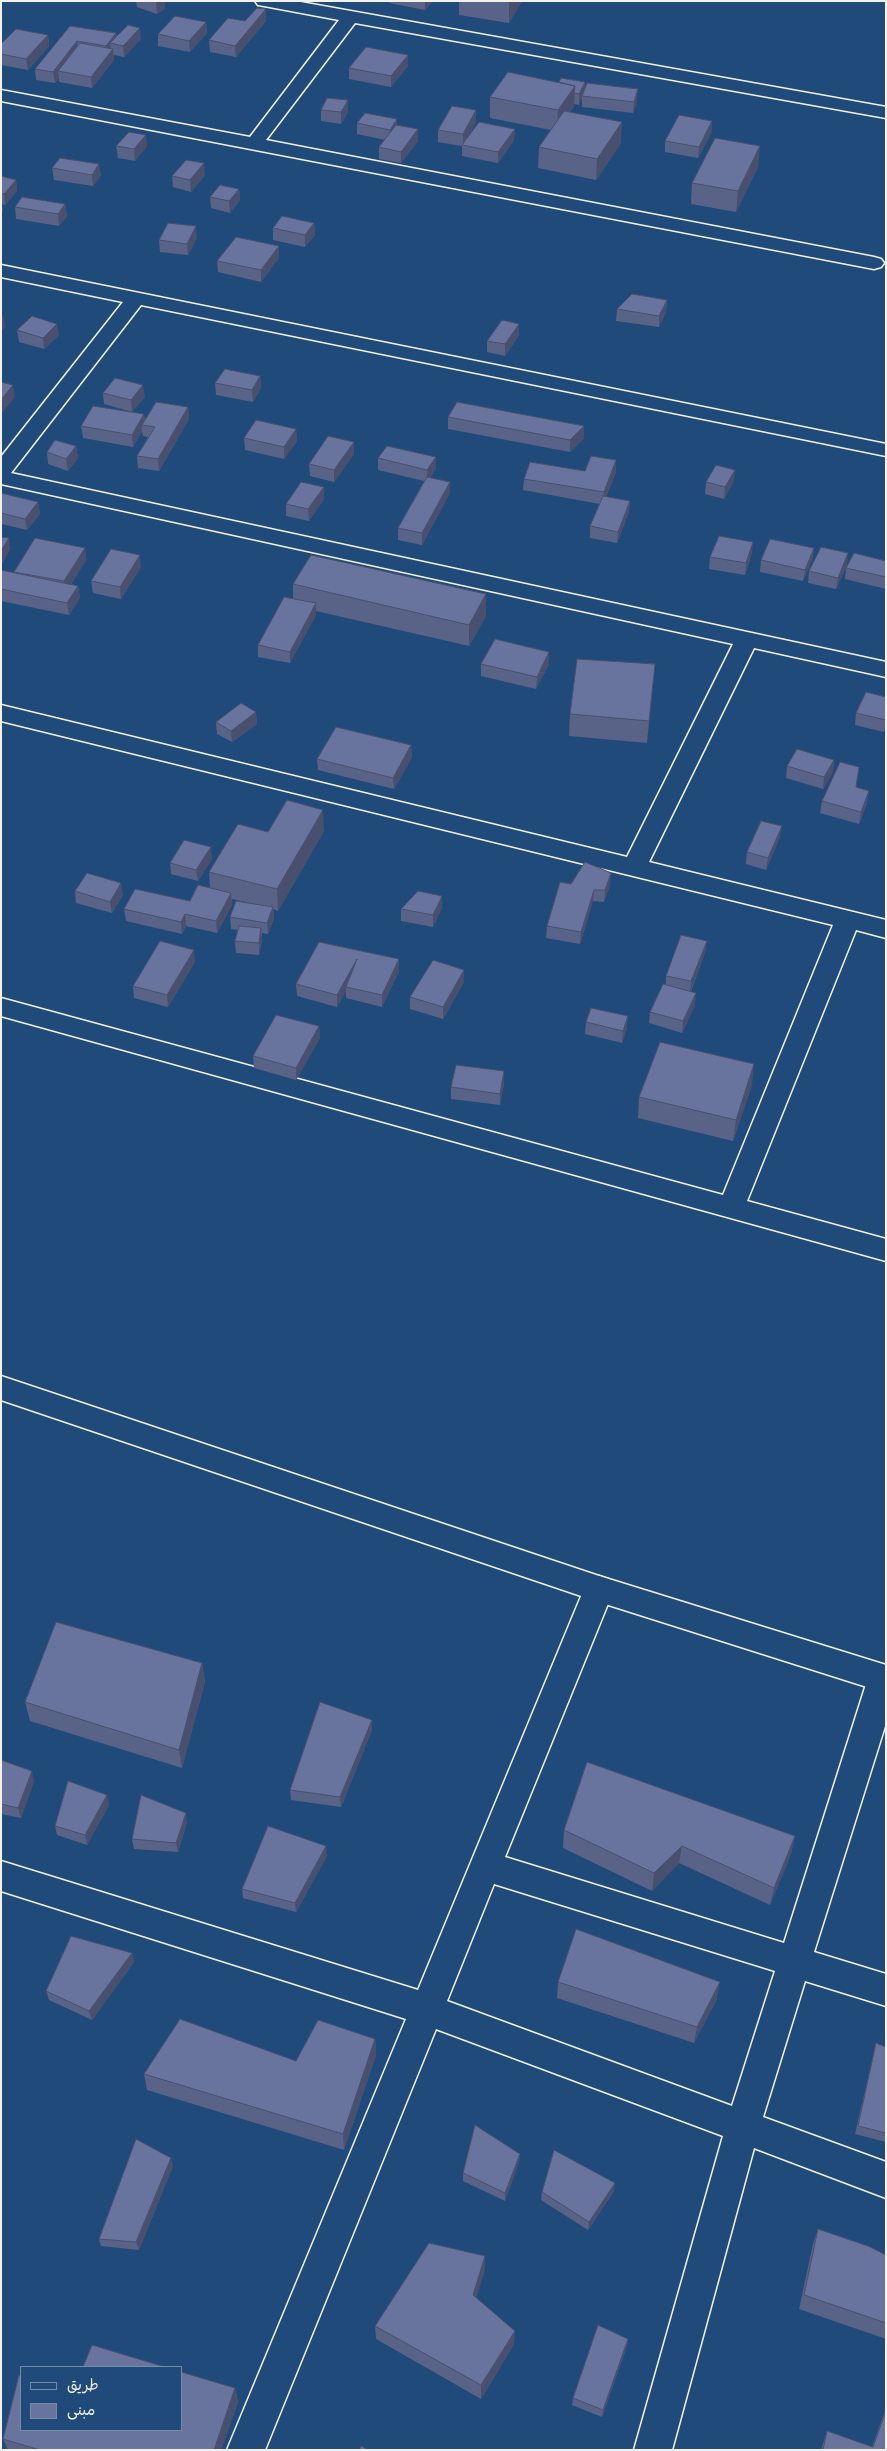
<!DOCTYPE html>
<meta charset="utf-8">
<style>
body{margin:0}
#map{position:relative;width:887px;height:2451px;overflow:hidden;background:#1f4a7a;font-family:Kalam,"Playpen Sans Arabic",sans-serif}
canvas{display:block}
.frame{position:absolute;inset:0;border:2px solid #f4f1e8;pointer-events:none}
.legend{position:absolute;left:20px;top:2366px;width:162px;height:65px;box-sizing:border-box;background:#1f4a7a;border:1px solid #748da6;margin:0;padding:6px 9px;list-style:none;font-size:15px;color:#f4f1e8}
.legend li{display:flex;align-items:center;gap:10px;height:25px}
.legend b{width:25px;border:1px solid #748da6}
</style>
<div id="map">
<canvas width="887" height="2451"></canvas>
<div class="frame"></div>
<ul class="legend">
<li><b style="height:6px;background:#1f4a7a"></b>طريق</li>
<li><b style="height:14px;background:#68739e"></b>مبنى</li>
</ul>
</div>
<script>
const g = document.querySelector('canvas').getContext('2d');
g.lineJoin = 'round';
const shape = rows => new Path2D(rows.map(r => 'M' + r).join(''));
function strokePath(path, color, width, dash) { g.strokeStyle = color; g.lineWidth = width; g.lineCap = dash ? 'butt' : 'round'; g.setLineDash(dash || []); g.stroke(path); }
function paint(path, color) { g.fillStyle = color; g.fill(path, 'evenodd'); }
const minor = shape([
 [255,1,295,1,886,107,886,118,355,23,266,140,874,257,881,259,884,263,881,267,874,269,1,101,1,90,250,137,339,20,264,6,258,5,255,1],
 [1,265,886,444,886,456,141,305,11,473,886,662,886,677,754,648,649,862,886,920,886,938,856,930,747,1201,886,1239,886,1261,1,1016,1,998,723,1195,833,925,1,721,1,705,627,857,733,644,1,484,1,457,123,302,1,277,1,265],
 [599,1576,610,1580,614,1589,505,1857,784,1943,868,1678,873,1668,886,1665,886,1723,814,1952,886,1974,886,2006,805,1981,763,2117,886,2162,886,2198,754,2148,672,2450,634,2450,723,2136,436,2029,265,2450,227,2450,406,2019,1,1891,1,1861,418,1990,584,1589,588,1580,599,1576],
 [494,1884,775,1971,732,2106,447,2001,494,1884]
]);
const tertiary = shape([
 [1,1376,599,1576,886,1665,886,1693,599,1602,1,1400,1,1376]
]);
strokePath(minor, '#f4f1e8', 3);
strokePath(tertiary, '#f4f1e8', 3);
paint(minor, '#1f4a7a');
paint(tertiary, '#1f4a7a');
paint(shape([
 [136,1,165,1,165,8,157,14,137,7],
 [389,1,433,1,425,10,389,3],
 [459,1,522,1,509,23,459,15],
 [245,21,266,21,236,57,210,52,209,40],
 [206,22,207,33,190,52,158,46,158,34],
 [70,26,116,33,117,37,141,39,124,57,114,55,114,60,92,88,59,82,59,78,55,83,36,80,35,69],
 [48,35,49,46,28,70,1,65,1,44],
 [408,55,408,66,391,87,349,79,349,68],
 [559,82,585,82,585,89,637,101,633,113,582,107,582,98,579,105,574,104,574,106,570,112,621,143,596,180,538,168,539,147,551,130,490,118,490,97],
 [348,100,348,112,341,124,321,121,321,110],
 [476,110,476,122,467,139,515,129,514,140,498,163,462,156,462,146,438,142,438,130],
 [397,119,397,125,418,141,401,163,379,159,379,147,385,140,357,134,357,123],
 [712,132,698,158,665,152,665,141],
 [116,146,147,146,135,161,118,158],
 [758,167,736,212,691,204,692,183],
 [52,168,101,175,93,186,54,180],
 [205,175,191,192,173,187,172,176],
 [1,176,16,180,17,191,5,205,2,204,3,211,1,213],
 [239,189,240,200,230,213,211,208,210,197],
 [65,204,67,216,59,226,16,219,15,207],
 [314,223,315,235,305,247,273,240,273,228],
 [197,238,188,255,160,252,159,240],
 [279,246,279,258,261,282,218,272,217,261],
 [667,300,666,312,659,327,616,321,617,309],
 [519,324,519,335,505,356,487,352,487,341],
 [17,330,59,335,44,349,19,342],
 [260,376,261,388,253,402,216,395,215,383],
 [103,393,145,397,132,412,104,404],
 [188,407,189,419,159,471,138,468,137,456,148,437,143,436,142,431,133,447,83,438,81,426,144,414,145,420],
 [448,417,584,438,570,452,448,429],
 [296,429,297,441,284,459,245,450,244,438],
 [76,446,78,458,68,471,48,464,47,452],
 [354,454,334,482,310,476,309,464],
 [378,458,436,469,430,477,450,493,422,545,398,540,398,528,424,481,378,470],
 [616,460,616,472,606,497,630,501,629,512,617,543,590,538,590,526,600,504,523,490,524,479,585,471],
 [734,481,724,499,705,494,706,482],
 [324,487,324,499,309,521,286,516,286,504],
 [1,493,38,502,40,514,27,530,1,524],
 [85,548,86,560,71,584,78,586,80,598,69,615,1,601,1,570,14,573,14,572],
 [814,548,812,560,803,581,760,572,761,560],
 [752,553,745,575,709,569,710,557],
 [886,561,886,589,845,579,846,568],
 [847,565,836,589,808,583,809,571],
 [141,567,121,599,93,593,91,581],
 [293,584,486,616,469,646,316,611,316,615,290,663,258,657,258,645,293,599],
 [481,664,549,664,536,689,481,676],
 [655,664,647,743,569,736,570,714],
 [886,697,886,727,884,732,855,725,856,713],
 [256,712,257,724,232,742,217,734,216,722],
 [411,745,412,757,394,789,318,770,317,759],
 [834,760,833,772,823,789,786,778,787,766],
 [822,801,867,803,859,824,820,813],
 [324,831,278,911,273,909,274,918,268,934,262,933,262,940,259,955,236,953,235,941,238,930,231,929,230,917,245,902,232,899,232,905,217,933,186,926,182,934,126,921,124,909,190,901,210,888,209,872,268,832],
 [780,837,766,870,746,864,747,852],
 [212,859,198,881,171,874,170,863],
 [571,884,610,885,604,902,593,901,580,944,546,938,547,926],
 [75,891,123,895,112,913,76,903],
 [442,896,442,908,433,927,401,921,401,909],
 [707,941,705,952,691,992,695,1005,682,1033,649,1023,650,1012,666,984,666,976],
 [195,962,168,1007,134,998,133,986],
 [464,970,464,982,443,1019,410,1009,410,997],
 [399,971,382,1007,346,998,346,991,337,1007,297,996,296,984],
 [586,1022,627,1028,622,1043,585,1034],
 [319,1026,320,1038,296,1080,254,1068,253,1056],
 [504,1083,500,1105,451,1099,451,1087],
 [752,1085,733,1141,638,1118,639,1097],
 [202,1663,205,1682,182,1768,30,1721,25,1702],
 [372,1730,341,1807,291,1800,290,1790],
 [1,1760,34,1781,21,1818,1,1814],
 [109,1805,87,1845,57,1835,55,1826],
 [187,1822,178,1852,134,1849,132,1839],
 [564,1830,795,1836,791,1854,770,1905,679,1863,652,1891,563,1848],
 [327,1856,296,1912,243,1898,242,1889],
 [132,1953,134,1962,92,2020,49,2000,46,1991],
 [558,1982,717,1999,694,2043,557,1998],
 [375,2039,376,2055,344,2150,147,2090,144,2074,296,2061],
 [876,2043,886,2047,886,2142,855,2134,874,2052],
 [520,2154,519,2162,505,2201,463,2181,463,2173],
 [173,2166,139,2250,101,2246,99,2239],
 [614,2191,588,2230,541,2200,542,2192],
 [818,2229,886,2255,886,2339,799,2309,813,2244],
 [485,2256,485,2270,476,2297,514,2344,481,2399,376,2339,375,2326],
 [628,2339,627,2346,602,2417,572,2405,573,2398],
 [235,2388,238,2402,221,2450,8,2450,3,2439,21,2430],
 [886,2408,886,2450,821,2450,827,2431,872,2447]
]), '#596388');
paint(shape([
 [159,1,165,1,165,8,157,14,156,3],
 [425,1,433,1,425,10],
 [510,1,522,1,509,23,509,2],
 [266,9,266,21,236,57,235,46],
 [206,22,207,33,190,52,189,41],
 [140,28,141,39,124,57,123,46],
 [116,33,117,44,110,43,111,51,113,49,114,60,92,88,91,77,107,56,106,46],
 [48,35,49,46,28,70,26,59],
 [77,41,79,52,58,71,59,78,55,83,53,72],
 [408,55,408,66,391,87,391,76],
 [585,82,585,94,582,96,582,98,579,105,579,94],
 [575,86,574,106,557,131,558,110],
 [638,89,637,101,633,113,634,102],
 [348,100,348,112,341,124,341,112],
 [476,110,476,122,463,146,463,134],
 [397,119,397,130,390,141,390,130],
 [712,121,712,132,698,158,699,147],
 [622,122,621,143,596,180,597,159],
 [418,129,418,141,401,163,401,152],
 [515,129,514,140,498,163,498,152],
 [146,135,147,146,135,161,134,149],
 [760,146,758,167,736,212,738,191],
 [204,163,205,175,191,192,190,180],
 [99,164,101,175,93,186,92,175],
 [16,180,17,191,5,205,4,194],
 [239,189,240,200,230,213,229,201],
 [2,199,3,211,1,213,1,200],
 [65,204,67,216,59,226,58,214],
 [314,223,315,235,305,247,305,235],
 [196,226,197,238,188,255,187,244],
 [279,246,279,258,261,282,261,270],
 [667,300,666,312,659,327,659,316],
 [3,315,5,327,1,332,1,318],
 [57,324,59,335,44,349,43,338],
 [519,324,519,335,505,356,505,344],
 [260,376,261,388,253,402,252,390],
 [13,385,15,397,1,414,1,400],
 [143,385,145,397,132,412,131,400],
 [188,407,189,419,159,471,158,459],
 [144,414,145,425,142,425,142,431,133,447,132,435],
 [584,426,584,438,570,452,570,440],
 [296,429,297,441,284,459,284,447],
 [354,442,354,454,334,482,334,470],
 [76,446,78,458,68,471,66,459],
 [436,457,436,469,427,482,427,470],
 [616,460,616,472,603,504,604,492],
 [735,470,734,481,724,499,725,487],
 [450,482,450,493,422,545,422,533],
 [324,487,324,499,309,521,308,509],
 [630,501,629,512,617,543,618,532],
 [38,502,40,514,27,530,25,519],
 [9,538,10,550,1,566,1,551],
 [753,542,752,553,745,575,746,563],
 [85,548,86,560,66,593,64,581],
 [814,548,812,560,803,581,805,570],
 [848,553,847,565,836,589,838,578],
 [140,555,141,567,121,599,120,587],
 [78,586,80,598,69,615,67,603],
 [486,594,486,616,469,646,469,625],
 [316,603,316,615,290,663,290,652],
 [549,652,549,664,536,689,537,677],
 [655,664,653,686,647,743,649,721],
 [256,712,257,724,232,742,231,731],
 [886,720,886,727,884,732],
 [411,745,412,757,394,789,393,778],
 [834,760,833,772,823,789,824,777],
 [869,791,867,803,859,824,861,812],
 [323,810,324,831,278,911,277,889],
 [782,826,780,837,766,870,768,858],
 [211,847,212,859,198,881,196,870],
 [611,873,610,885,604,902,605,890],
 [121,883,123,895,112,913,110,902],
 [594,890,593,901,580,944,581,932],
 [231,893,232,905,217,933,216,921],
 [442,896,442,908,433,927,433,915],
 [273,907,274,918,268,934,267,923],
 [185,914,186,926,182,934,181,922],
 [261,928,262,940,259,955,259,943],
 [707,941,705,952,690,993,691,981],
 [194,950,195,962,168,1007,167,995],
 [357,959,346,987,346,991,337,1007,337,995],
 [399,959,399,971,382,1007,382,995],
 [464,970,464,982,443,1019,443,1007],
 [696,993,695,1005,682,1033,683,1021],
 [628,1016,627,1028,622,1043,623,1031],
 [319,1026,320,1038,296,1080,296,1068],
 [754,1064,752,1085,733,1141,736,1120],
 [504,1071,504,1083,500,1105,500,1094],
 [202,1663,205,1682,182,1768,179,1750],
 [372,1720,372,1730,341,1807,340,1797],
 [32,1771,34,1781,21,1818,18,1808],
 [107,1795,109,1805,87,1845,85,1835],
 [186,1813,187,1822,178,1852,176,1843],
 [795,1836,791,1854,770,1905,774,1888],
 [326,1846,327,1856,296,1912,295,1903],
 [682,1846,679,1863,652,1891,654,1873],
 [132,1953,134,1962,92,2020,89,2011],
 [720,1982,717,1999,694,2043,697,2027],
 [375,2039,376,2055,344,2150,343,2134],
 [520,2154,519,2162,505,2201,505,2193],
 [171,2158,173,2166,139,2250,136,2242],
 [615,2183,614,2191,588,2230,589,2222],
 [485,2256,485,2270,472,2309,473,2295],
 [515,2331,514,2344,481,2399,481,2385],
 [628,2339,627,2346,602,2417,603,2410],
 [235,2388,238,2402,221,2450,214,2450]
]), '#49506f');
const building = shape([
 [257,8,266,9,235,46,209,40,228,18,245,21,257,8],
 [175,16,206,22,189,41,158,34,175,16],
 [128,25,140,28,123,46,110,43,128,25],
 [70,26,116,33,106,46,77,41,53,72,35,69,70,26],
 [16,29,48,35,26,59,1,54,1,44,16,29],
 [80,43,113,49,91,77,58,71,80,43],
 [366,47,408,55,391,76,349,68,366,47],
 [508,72,575,86,558,110,490,97,508,72],
 [561,78,585,82,579,94,574,93,575,86,559,82,561,78],
 [587,83,638,89,634,102,582,96,587,83],
 [327,98,348,100,341,112,321,110,327,98],
 [452,106,476,110,463,134,438,130,452,106],
 [564,111,622,122,597,159,539,147,564,111],
 [365,113,397,119,390,130,357,123,365,113],
 [679,115,712,121,699,147,665,141,679,115],
 [479,122,515,129,498,152,462,145,479,122],
 [396,125,418,129,401,152,379,147,396,125],
 [129,132,146,135,134,149,116,146,129,132],
 [715,138,760,146,738,191,692,183,715,138],
 [60,158,99,164,92,175,52,168,60,158],
 [186,160,204,163,190,180,172,176,186,160],
 [1,176,16,180,4,194,1,193,1,176],
 [220,185,239,189,229,201,210,197,220,185],
 [22,197,65,204,58,214,15,207,22,197],
 [282,216,314,223,305,235,273,228,282,216],
 [168,223,196,226,187,244,159,240,168,223],
 [236,237,279,246,261,270,217,261,236,237],
 [632,294,667,300,659,316,617,309,632,294],
 [32,316,57,324,43,338,17,330,32,316],
 [502,320,519,324,505,344,487,341,502,320],
 [225,369,260,376,252,390,215,383,225,369],
 [115,378,143,385,131,400,103,393,115,378],
 [1,382,13,385,1,400,1,382],
 [156,402,188,407,158,459,137,456,155,427,142,425,156,402],
 [457,402,584,426,570,440,448,417,457,402],
 [93,406,144,414,132,435,81,426,93,406],
 [256,420,296,429,284,447,244,438,256,420],
 [328,436,354,442,334,470,309,464,328,436],
 [55,440,76,446,66,459,47,452,55,440],
 [387,446,436,457,427,470,378,458,387,446],
 [591,456,616,460,604,492,524,479,530,462,585,471,591,456],
 [716,465,735,470,725,487,706,482,716,465],
 [427,477,450,482,422,533,398,528,427,477],
 [301,482,324,487,308,509,286,504,301,482],
 [1,493,38,502,25,519,1,513,1,493],
 [603,496,630,501,618,532,590,526,603,496],
 [719,536,753,542,746,563,710,557,719,536],
 [1,537,9,538,1,551,1,537],
 [35,538,85,548,64,581,14,572,35,538],
 [770,539,814,548,805,570,761,560,770,539],
 [821,547,848,553,838,578,809,571,821,547],
 [111,549,140,555,120,587,91,581,111,549],
 [854,553,886,561,886,577,846,568,854,553],
 [311,555,486,594,469,625,293,584,311,555],
 [1,570,78,586,67,603,1,589,1,570],
 [284,597,316,603,290,652,258,645,284,597],
 [495,639,549,652,537,677,481,664,495,639],
 [577,659,655,664,649,721,570,714,577,659],
 [866,692,886,697,886,720,856,713,866,692],
 [241,703,256,712,231,731,216,722,241,703],
 [336,727,411,745,393,778,317,759,336,727],
 [797,749,834,760,824,777,787,766,797,749],
 [840,762,859,767,856,787,869,791,861,812,822,801,840,762],
 [287,800,323,810,277,889,209,872,238,824,268,832,287,800],
 [761,821,782,826,768,858,747,852,761,821],
 [184,840,211,847,196,870,170,863,184,840],
 [585,862,611,873,605,890,594,890,581,932,547,926,560,882,571,884,585,862],
 [87,873,121,883,110,902,75,891,87,873],
 [198,885,231,893,216,921,185,914,181,922,124,909,135,889,190,901,198,885],
 [418,891,442,896,433,915,401,909,418,891],
 [236,901,273,907,267,923,230,917,236,901],
 [239,926,261,928,259,943,235,941,239,926],
 [681,935,707,941,691,981,666,976,681,935],
 [160,941,194,950,167,995,133,986,160,941],
 [319,942,399,959,382,995,346,987,357,959,337,995,296,984,319,942],
 [433,960,464,970,443,1007,410,997,433,960],
 [663,984,696,993,683,1021,650,1012,663,984],
 [591,1008,628,1016,623,1031,586,1022,591,1008],
 [276,1015,319,1026,296,1068,253,1056,276,1015],
 [660,1042,754,1064,736,1120,639,1097,660,1042],
 [456,1065,504,1071,500,1094,451,1087,456,1065],
 [56,1622,202,1663,179,1750,25,1702,56,1622],
 [320,1702,372,1720,340,1797,290,1790,320,1702],
 [1,1760,32,1771,18,1808,1,1804,1,1760],
 [587,1762,795,1836,774,1888,682,1846,654,1873,564,1830,587,1762],
 [68,1781,107,1795,85,1835,55,1826,68,1781],
 [141,1795,186,1813,176,1843,132,1839,141,1795],
 [268,1826,326,1846,295,1903,242,1889,268,1826],
 [576,1929,720,1982,697,2027,558,1982,576,1929],
 [71,1936,132,1953,89,2011,46,1991,71,1936],
 [180,2019,296,2061,318,2020,375,2039,343,2134,144,2074,180,2019],
 [876,2043,886,2047,886,2133,858,2126,876,2043],
 [475,2125,520,2154,505,2193,463,2173,475,2125],
 [136,2139,171,2158,136,2242,99,2239,136,2139],
 [554,2150,615,2183,589,2222,542,2192,554,2150],
 [818,2229,868,2246,886,2255,886,2323,804,2295,818,2229],
 [429,2243,485,2256,473,2295,515,2331,481,2385,375,2326,429,2243],
 [598,2325,628,2339,603,2410,573,2398,598,2325],
 [92,2345,165,2367,83,2367,92,2345],
 [181,2372,235,2388,214,2450,40,2450,3,2439,19,2375,21,2376,21,2430,181,2430,181,2372],
 [886,2411,886,2450,823,2450,827,2431,873,2447,886,2411],
 [361,2446,368,2450,360,2450,361,2446]
]);
paint(building, '#68739e');
strokePath(building, '#49506f', 1);
</script>
